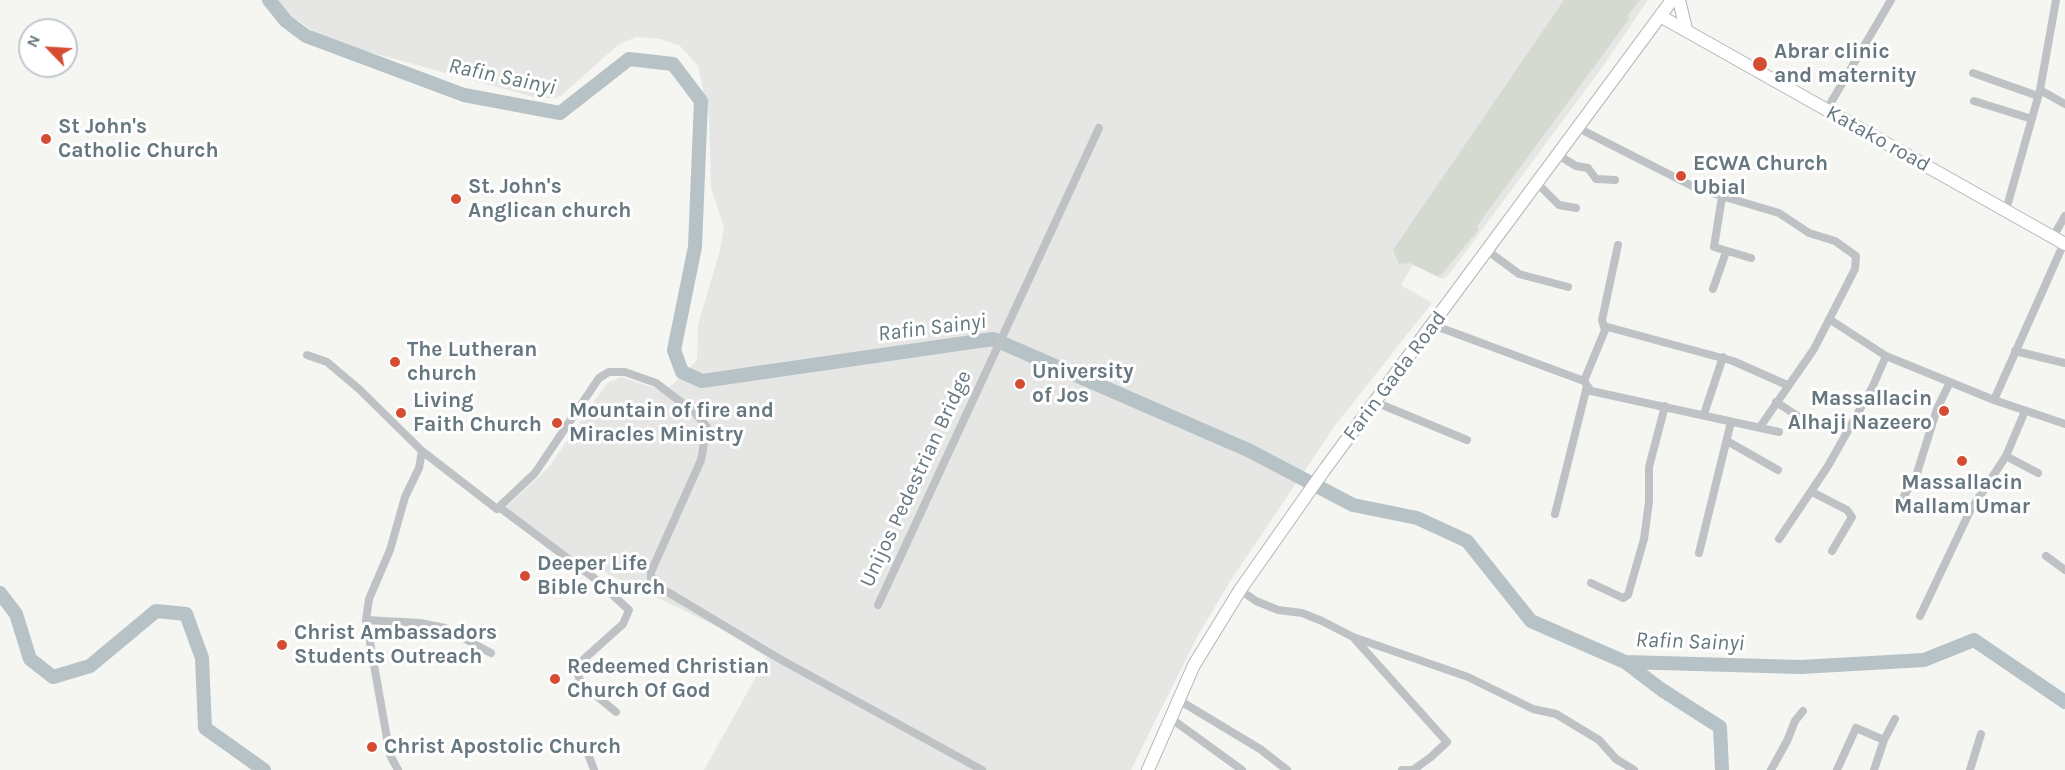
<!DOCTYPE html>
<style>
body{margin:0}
#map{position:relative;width:2065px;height:770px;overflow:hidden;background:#f5f5f2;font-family:Karla,sans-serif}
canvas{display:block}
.north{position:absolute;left:18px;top:18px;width:60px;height:60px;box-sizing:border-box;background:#fff;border:2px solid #c2c9cc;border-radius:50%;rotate:295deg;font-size:16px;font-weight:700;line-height:24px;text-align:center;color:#667780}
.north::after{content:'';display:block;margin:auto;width:21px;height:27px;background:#d54c32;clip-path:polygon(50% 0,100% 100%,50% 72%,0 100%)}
</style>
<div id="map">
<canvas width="2065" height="770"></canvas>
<div class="north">N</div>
</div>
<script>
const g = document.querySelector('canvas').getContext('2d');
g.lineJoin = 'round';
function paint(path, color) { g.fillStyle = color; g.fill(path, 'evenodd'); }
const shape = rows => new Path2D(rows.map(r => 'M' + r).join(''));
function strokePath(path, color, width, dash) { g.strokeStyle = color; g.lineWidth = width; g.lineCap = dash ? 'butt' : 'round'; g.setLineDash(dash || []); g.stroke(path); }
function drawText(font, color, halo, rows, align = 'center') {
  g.font = font + ' Karla,sans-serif'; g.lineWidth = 6; g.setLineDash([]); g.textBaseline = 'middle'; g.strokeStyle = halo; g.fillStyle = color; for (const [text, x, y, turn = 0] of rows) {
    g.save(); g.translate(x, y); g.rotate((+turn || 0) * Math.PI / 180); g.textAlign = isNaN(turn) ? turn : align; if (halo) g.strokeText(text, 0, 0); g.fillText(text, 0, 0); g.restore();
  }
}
paint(shape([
 [277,0,1648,0,1601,69,1447,277,1442,279,1413,265,1401,285,1432,303,1334,427,1231,580,1197,637,1131,770,704,770,767,657,718,627,560,551,505,508,548,468,607,383,621,377,658,389,670,387,697,360,698,325,720,250,724,227,711,188,709,117,698,66,680,46,661,39,636,37,618,45,562,95,554,98,537,98,329,41,287,13]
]), '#e6e6e5');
paint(shape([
 [1564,0,1640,0,1628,15,1629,19,1477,226,1479,229,1441,275,1437,276,1410,263,1399,264,1393,250]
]), '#d5dad1');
strokePath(shape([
 [269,0,286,21,306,36,464,95,560,113,629,59,673,64,701,101,695,247,674,350,682,372,702,381,993,339,1248,450,1353,505,1417,518,1467,541,1531,621,1625,662,1801,667,1924,660,1974,640,2065,702],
 [0,593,16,614,30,659,53,677,90,666,156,611,186,614,202,658,205,728,264,770],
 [1625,662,1662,690,1720,727,1722,770]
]), '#b6c2c5', 14);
const secondary = shape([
 [1679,0,1686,29],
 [1660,16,2065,244],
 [1148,770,1194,665,1240,590,1325,469,1672,0]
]);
strokePath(secondary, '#b1b6b9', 14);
strokePath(shape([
 [1973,73,2038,96],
 [2040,90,2065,104],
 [1974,101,2032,119],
 [1826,111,1891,0],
 [1578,128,1698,189,1779,213,1809,233,1835,241,1856,256,1855,269,1814,349,1760,427],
 [1558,155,1576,166,1588,168,1596,179,1615,180],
 [1537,183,1559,205,1576,208],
 [1722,197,1714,247,1751,258],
 [2006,210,2040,90,2056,0],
 [2053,237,2065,216],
 [1488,251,1519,274,1568,287],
 [1713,289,1726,252],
 [1829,319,1886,356,1994,400,2065,424],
 [1433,325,1584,381,1591,391,1779,432],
 [1604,326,1733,361,1787,385],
 [2015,351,2065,363],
 [307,355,327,362,359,389,422,451,497,509,535,473,599,378,609,372,625,372,656,383,694,412,707,427,701,460,651,572,651,582,778,658,982,770],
 [1584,381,1605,330,1602,320,1618,245],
 [1994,400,2064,243],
 [1375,402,1467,440],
 [1776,402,1807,422],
 [1704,414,1723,357],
 [1727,441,1778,470],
 [2006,456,2038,473],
 [1812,492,1847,510,1852,517,1832,551],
 [1899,505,1917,473,1937,409,1950,382],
 [499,507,594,578,629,610,623,624,584,659,578,675,581,683,616,712],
 [1555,514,1587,386],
 [1779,539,1828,466,1872,388,1886,356],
 [1699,553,1731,422],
 [2046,556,2065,570],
 [1591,583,1623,598,1628,595,1644,539,1649,502,1649,467,1665,406],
 [1240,590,1256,601,1278,610,1302,613,1322,621,1353,637,1468,677,1533,709,1556,714,1599,740,1616,759,1634,770],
 [878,605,1099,128],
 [1920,616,1970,511,2006,456,2025,411],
 [366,620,420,623,445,628,491,653],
 [1353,637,1447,742,1431,757,1413,770],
 [1177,699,1260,749,1287,770],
 [1169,717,1242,770],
 [584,743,594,770],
 [398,770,390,755,366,620,369,599,390,550,405,497,419,468,422,451],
 [1402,770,1411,770],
 [1771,770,1787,741,1795,721,1803,711],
 [1837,770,1856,728,1884,740],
 [1874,770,1884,740,1895,719],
 [1970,770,1981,734]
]), '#bec2c5', 8);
strokePath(secondary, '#fff', 12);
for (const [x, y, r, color] of [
 [1760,64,8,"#d54c32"],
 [46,139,6,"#d54c32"],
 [1681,176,6,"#d54c32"],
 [456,199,6,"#d54c32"],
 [395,362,6,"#d54c32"],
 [1020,384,6,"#d54c32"],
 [1944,411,6,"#d54c32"],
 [401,413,6,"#d54c32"],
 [557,423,6,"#d54c32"],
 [1962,461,6,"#d54c32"],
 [525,576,6,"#d54c32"],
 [282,645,6,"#d54c32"],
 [555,679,6,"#d54c32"],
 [372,747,6,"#d54c32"]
]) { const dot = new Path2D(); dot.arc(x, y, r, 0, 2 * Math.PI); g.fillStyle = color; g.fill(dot); strokePath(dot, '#fff', 2); }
drawText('bold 21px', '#667780', '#fff', [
 ["Abrar clinic",1774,52],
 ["and maternity",1774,76],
 ["St John's",58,127],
 ["Catholic Church",58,151],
 ["ECWA Church",1693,164],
 ["Ubial",1693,188],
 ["St. John's",468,187],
 ["Anglican church",468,211],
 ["The Lutheran",407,350],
 ["church",407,374],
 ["University",1032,372],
 ["of Jos",1032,396],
 ["Massallacin",1932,399,"right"],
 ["Alhaji Nazeero",1932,423,"right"],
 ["Living",413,401],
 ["Faith Church",413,425],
 ["Mountain of fire and",569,411],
 ["Miracles Ministry",569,435],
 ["Massallacin",1962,483,"center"],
 ["Mallam Umar",1962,507,"center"],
 ["Deeper Life",537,564],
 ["Bible Church",537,588],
 ["Christ Ambassadors",294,633],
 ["Students Outreach",294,657],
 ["Redeemed Christian",567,667],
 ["Church Of God",567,691],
 ["Christ Apostolic Church",384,747]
], 'left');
drawText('21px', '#667780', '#fff', [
 ["Katako road",1878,139,29],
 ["Farin Gada Road",1395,376,-53],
 ["Unijos Pedestrian Bridge",916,479,-65]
]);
drawText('italic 22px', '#62787d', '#fff', [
 ["Rafin Sainyi",502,77,12],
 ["Rafin Sainyi",932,328,-7],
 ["Rafin Sainyi",1690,642,2]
]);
</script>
